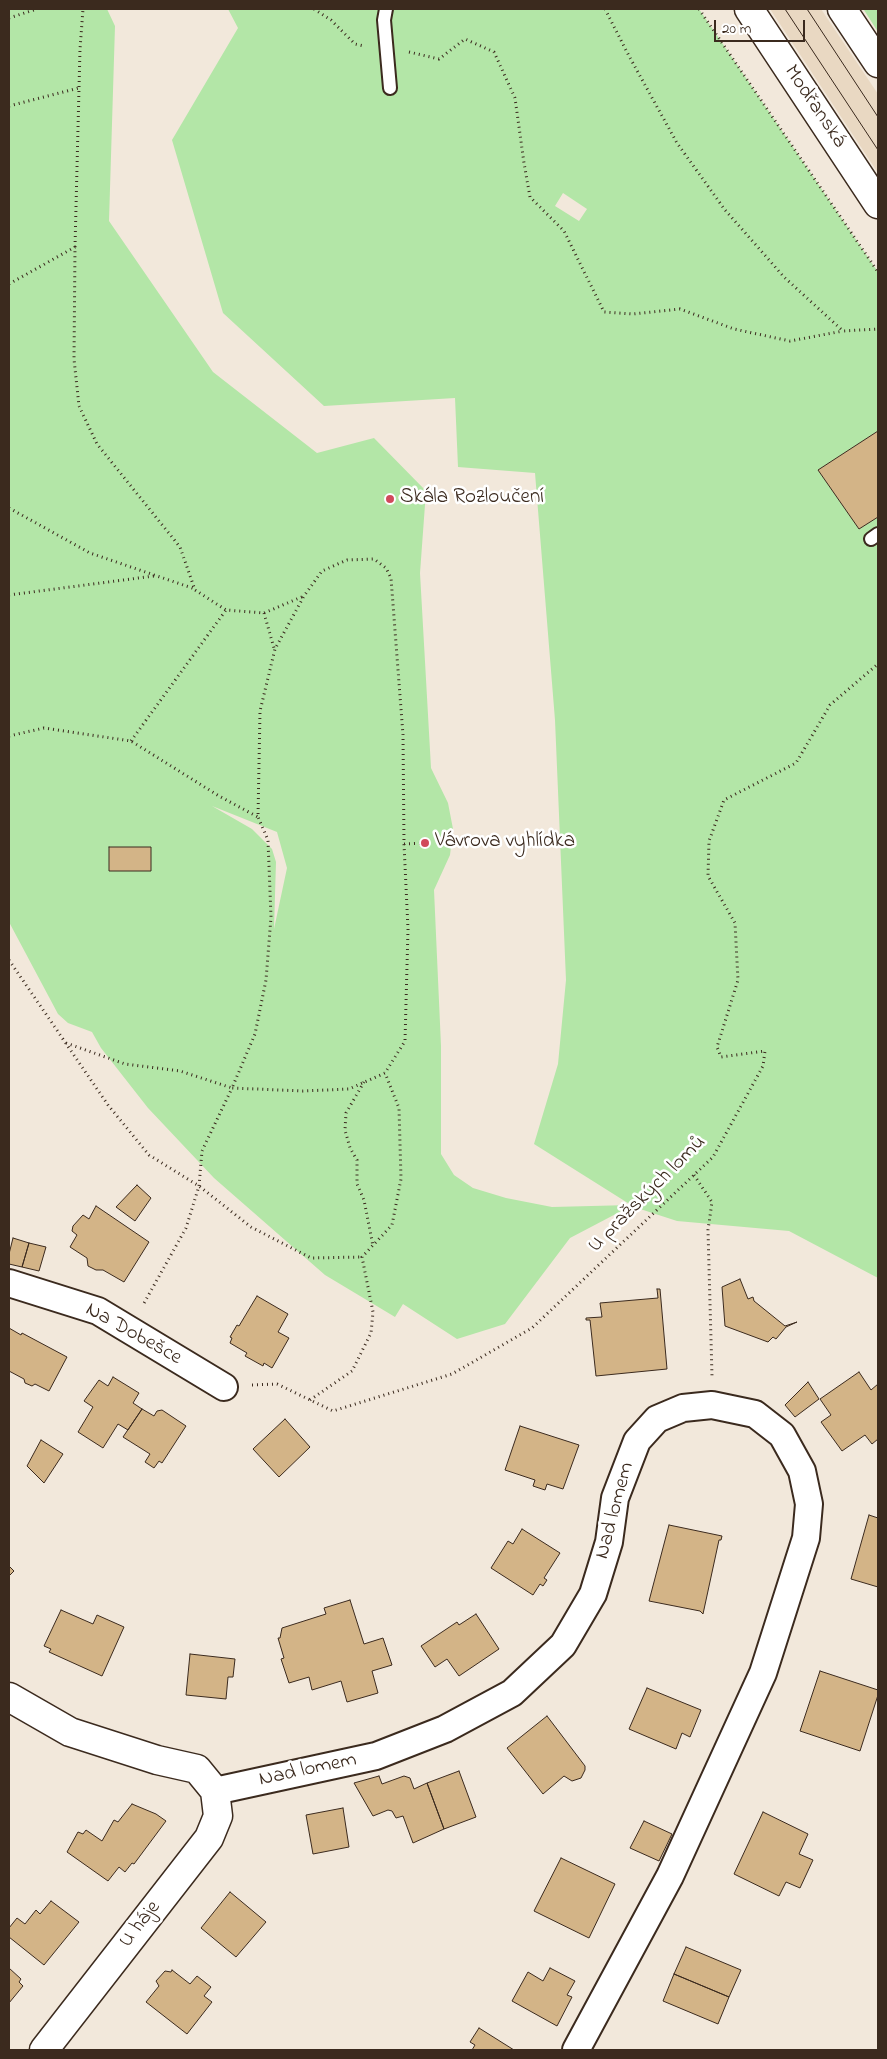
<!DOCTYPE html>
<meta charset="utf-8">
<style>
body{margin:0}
#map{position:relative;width:887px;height:2059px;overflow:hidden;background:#f2e8db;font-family:"Indie Flower",sans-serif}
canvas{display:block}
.frame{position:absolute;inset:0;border:10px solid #3b2a1e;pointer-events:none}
.scale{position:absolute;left:714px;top:20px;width:91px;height:22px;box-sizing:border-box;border:2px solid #3b2a1e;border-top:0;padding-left:6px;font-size:15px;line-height:18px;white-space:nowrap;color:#3b2a1e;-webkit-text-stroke:4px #fff;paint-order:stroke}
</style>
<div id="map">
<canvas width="887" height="2059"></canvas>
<div class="frame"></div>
<div class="scale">20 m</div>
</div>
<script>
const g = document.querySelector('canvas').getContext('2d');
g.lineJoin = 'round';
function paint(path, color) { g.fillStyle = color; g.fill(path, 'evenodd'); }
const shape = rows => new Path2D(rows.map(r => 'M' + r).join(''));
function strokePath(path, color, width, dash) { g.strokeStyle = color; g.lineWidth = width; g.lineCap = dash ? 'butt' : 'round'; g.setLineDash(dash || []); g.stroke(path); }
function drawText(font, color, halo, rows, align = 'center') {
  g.font = font + ' "Indie Flower",sans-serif'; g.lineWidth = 5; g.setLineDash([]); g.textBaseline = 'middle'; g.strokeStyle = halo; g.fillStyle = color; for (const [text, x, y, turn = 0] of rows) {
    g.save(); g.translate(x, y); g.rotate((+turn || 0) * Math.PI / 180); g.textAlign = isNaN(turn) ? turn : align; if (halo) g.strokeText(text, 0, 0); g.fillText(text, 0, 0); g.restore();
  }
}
paint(shape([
 [770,9,821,9,878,94,878,173]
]), '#e9d8c2');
paint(shape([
 [9,9,107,9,115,26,109,221,213,372,317,453,374,438,426,491,420,573,431,768,448,803,453,829,450,855,434,890,441,1046,441,1154,454,1175,473,1188,506,1198,552,1207,631,1205,534,1144,558,1064,566,980,555,720,535,473,458,467,455,398,324,406,223,313,172,140,238,28,228,9,699,9,878,272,878,431,818,470,859,529,878,517,878,1278,789,1231,677,1221,631,1206,570,1238,505,1324,457,1339,403,1304,395,1317,325,1275,214,1178,148,1108,101,1048,92,1032,68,1023,58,1014,9,922],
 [563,193,587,209,579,221,555,206],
 [212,806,277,832,287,868,274,929,276,862,272,849,252,829],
 [863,9,878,9,878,32,864,10]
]), '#b3e6a7');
const building = shape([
 [878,431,878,517,859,529,818,470,878,431],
 [109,847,151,847,151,871,109,871,109,847],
 [137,1185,151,1198,135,1221,116,1207,137,1185],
 [96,1206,149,1242,124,1282,103,1270,96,1270,88,1266,87,1258,70,1247,77,1235,72,1231,73,1226,83,1215,89,1219,96,1206],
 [13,1238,29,1243,22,1267,9,1264,9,1254,13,1238],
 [29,1243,46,1247,39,1271,22,1267,29,1243],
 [740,1279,748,1299,753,1297,754,1301,785,1326,797,1322,786,1327,776,1339,773,1337,768,1342,725,1326,722,1287,740,1279],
 [657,1289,660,1289,667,1369,596,1376,590,1320,586,1320,586,1318,602,1317,600,1303,658,1298,657,1289],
 [257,1296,288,1314,278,1332,289,1338,272,1368,264,1363,263,1366,245,1356,247,1353,230,1343,232,1338,230,1337,237,1325,239,1326,257,1296],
 [9,1328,21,1335,22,1333,67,1357,49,1391,35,1384,32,1386,25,1383,24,1379,9,1371,9,1328],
 [859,1372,871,1390,878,1384,878,1439,872,1444,865,1435,842,1451,821,1422,831,1415,820,1399,859,1372],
 [113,1377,139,1393,133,1403,142,1409,128,1430,118,1424,103,1448,78,1432,93,1407,84,1401,99,1380,108,1386,113,1377],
 [808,1382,819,1399,795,1417,785,1405,808,1382],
 [142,1409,154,1416,157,1411,162,1410,186,1426,162,1463,159,1461,154,1468,145,1462,150,1454,123,1437,142,1409],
 [285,1419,310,1447,279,1477,253,1449,285,1419],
 [520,1426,579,1445,563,1489,547,1484,545,1490,533,1486,535,1480,505,1470,520,1426],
 [41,1440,63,1454,44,1483,27,1466,41,1440],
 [869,1515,878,1518,878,1587,851,1579,869,1515],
 [669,1525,722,1536,721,1540,719,1540,703,1614,700,1611,649,1601,669,1525],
 [522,1529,560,1553,544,1578,547,1580,543,1586,540,1584,533,1595,491,1568,508,1541,513,1544,522,1529],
 [9,1566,14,1571,9,1576,9,1566],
 [350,1600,364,1644,383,1638,392,1665,372,1671,378,1693,347,1702,341,1681,312,1690,309,1677,289,1683,281,1659,284,1658,278,1638,280,1638,282,1628,326,1614,324,1608,350,1600],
 [61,1610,93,1624,97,1615,124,1627,102,1676,49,1652,51,1649,44,1646,61,1610],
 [476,1614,499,1649,459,1676,447,1659,435,1667,421,1646,457,1622,459,1625,476,1614],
 [190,1654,235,1659,233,1677,228,1677,226,1699,186,1695,190,1654],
 [820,1671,878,1690,878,1695,860,1751,800,1731,820,1671],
 [647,1688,701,1710,690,1737,682,1733,676,1749,629,1729,647,1688],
 [547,1716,585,1766,585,1770,581,1778,572,1781,564,1776,543,1794,507,1748,547,1716],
 [459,1771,476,1817,444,1829,427,1783,459,1771],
 [379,1776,382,1784,404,1776,410,1778,414,1789,427,1783,444,1829,413,1843,403,1816,396,1818,392,1811,388,1810,373,1816,354,1783,379,1776],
 [132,1804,156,1814,166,1821,134,1864,132,1863,125,1872,119,1867,108,1881,67,1852,78,1832,83,1834,86,1830,102,1841,114,1820,118,1822,132,1804],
 [343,1808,349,1847,313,1854,306,1815,343,1808],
 [763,1812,808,1834,799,1854,813,1860,800,1888,786,1882,779,1896,734,1874,763,1812],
 [644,1821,672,1834,659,1861,630,1848,644,1821],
 [561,1858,615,1884,589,1938,534,1911,561,1858],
 [230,1892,266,1922,236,1957,201,1928,230,1892],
 [51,1901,79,1922,44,1965,9,1937,9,1928,17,1918,25,1924,36,1910,40,1914,51,1901],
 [686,1947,741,1970,729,1997,674,1974,686,1947],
 [9,1968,21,1979,19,1982,23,1986,9,2003,9,1968],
 [550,1968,575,1981,567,1995,572,1997,557,2026,512,2001,528,1972,543,1981,550,1968],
 [172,1970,190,1984,197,1976,211,1987,204,1996,212,2002,187,2034,146,2002,159,1986,156,1981,165,1971,171,1972,172,1970],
 [674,1974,729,1997,718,2024,663,2001,674,1974],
 [479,2028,514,2050,472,2050,475,2045,470,2042,479,2028]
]);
paint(building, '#d3b487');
strokePath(building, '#3b2a1e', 1);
const lane = shape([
 [386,9,384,20,390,88],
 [871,539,878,534]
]);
const street = shape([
 [9,1283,98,1311,224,1387],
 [215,1791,376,1756,445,1729,512,1693,563,1645,593,1594,609,1542,615,1498,637,1441,657,1419,683,1408,712,1405,755,1414,782,1435,802,1471,809,1504,806,1538,763,1673,670,1876,576,2050]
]);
const secondary = shape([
 [749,9,878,204],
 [842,9,878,63],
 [9,1697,70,1732,157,1760,197,1769,215,1791,218,1816,209,1838,44,2050]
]);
strokePath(lane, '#3b2a1e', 16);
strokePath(street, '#3b2a1e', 30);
strokePath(secondary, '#3b2a1e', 31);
strokePath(shape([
 [314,9,331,20,355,44,364,46],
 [605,9,629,56,677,143,725,210,784,277,843,331,878,329],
 [699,9,878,272],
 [9,18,37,9],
 [409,52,439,59,465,39,494,52,515,98,524,163,530,197,564,231,604,312,633,314,680,309,734,329,790,341,843,331],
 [9,106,79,88],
 [75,247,80,49,83,9],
 [9,284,75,247,74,359,79,406,97,444,180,547,195,590,226,610,264,613,304,596],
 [9,508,90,553,195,589],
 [9,595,154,576],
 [264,613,274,648],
 [9,736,44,728,131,741,219,796,258,817],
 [131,741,226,610],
 [404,844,425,843],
 [9,960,108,1105,149,1155,199,1186,251,1227,311,1258,362,1257],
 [66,1043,125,1064,180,1071,232,1088,255,1034,266,980,271,917,268,840,258,817,260,711,275,649,304,596,322,571,347,560,374,559,386,568,391,578,403,735,404,844,408,929,405,1041,385,1073,349,1089,303,1091,232,1088,202,1151,199,1186,186,1228,143,1305],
 [364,1082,346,1113,345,1130,350,1148,357,1160,357,1184,364,1200,373,1246],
 [694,1175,712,1202,708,1230,712,1376],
 [252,1385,277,1384,333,1411,452,1374,532,1328,713,1157,763,1066,765,1051,721,1057,717,1047,738,980,735,923,708,876,709,841,724,800,796,763,830,705,878,664],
 [310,1400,352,1371,371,1333,373,1312,362,1257,392,1225,401,1179,399,1108,385,1073]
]), '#3b2a1e', 3, [1, 4]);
strokePath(lane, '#fff', 12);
strokePath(street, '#fff', 26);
strokePath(secondary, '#fff', 28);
strokePath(shape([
 [785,9,878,150],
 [807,9,878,117]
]), '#3b2a1e', 1);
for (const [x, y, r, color] of [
 [390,499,5,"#d1495b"],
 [425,843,5,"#d1495b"]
]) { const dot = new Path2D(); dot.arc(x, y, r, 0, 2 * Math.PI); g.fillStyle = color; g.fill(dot); strokePath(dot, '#fff', 2); }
drawText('21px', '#3b2a1e', '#fff', [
 ["Modřanská",814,107,56],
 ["U pražských lomů",648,1195,-45],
 ["Na Dobešce",133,1335,29],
 ["Nad lomem",616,1511,-75],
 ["Nad lomem",308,1771,-12],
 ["U háje",141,1925,-52]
]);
drawText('21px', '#3b2a1e', '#fff', [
 ["Skála Rozloučení",400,499],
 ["Vávrova vyhlídka",435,843]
], 'left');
</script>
